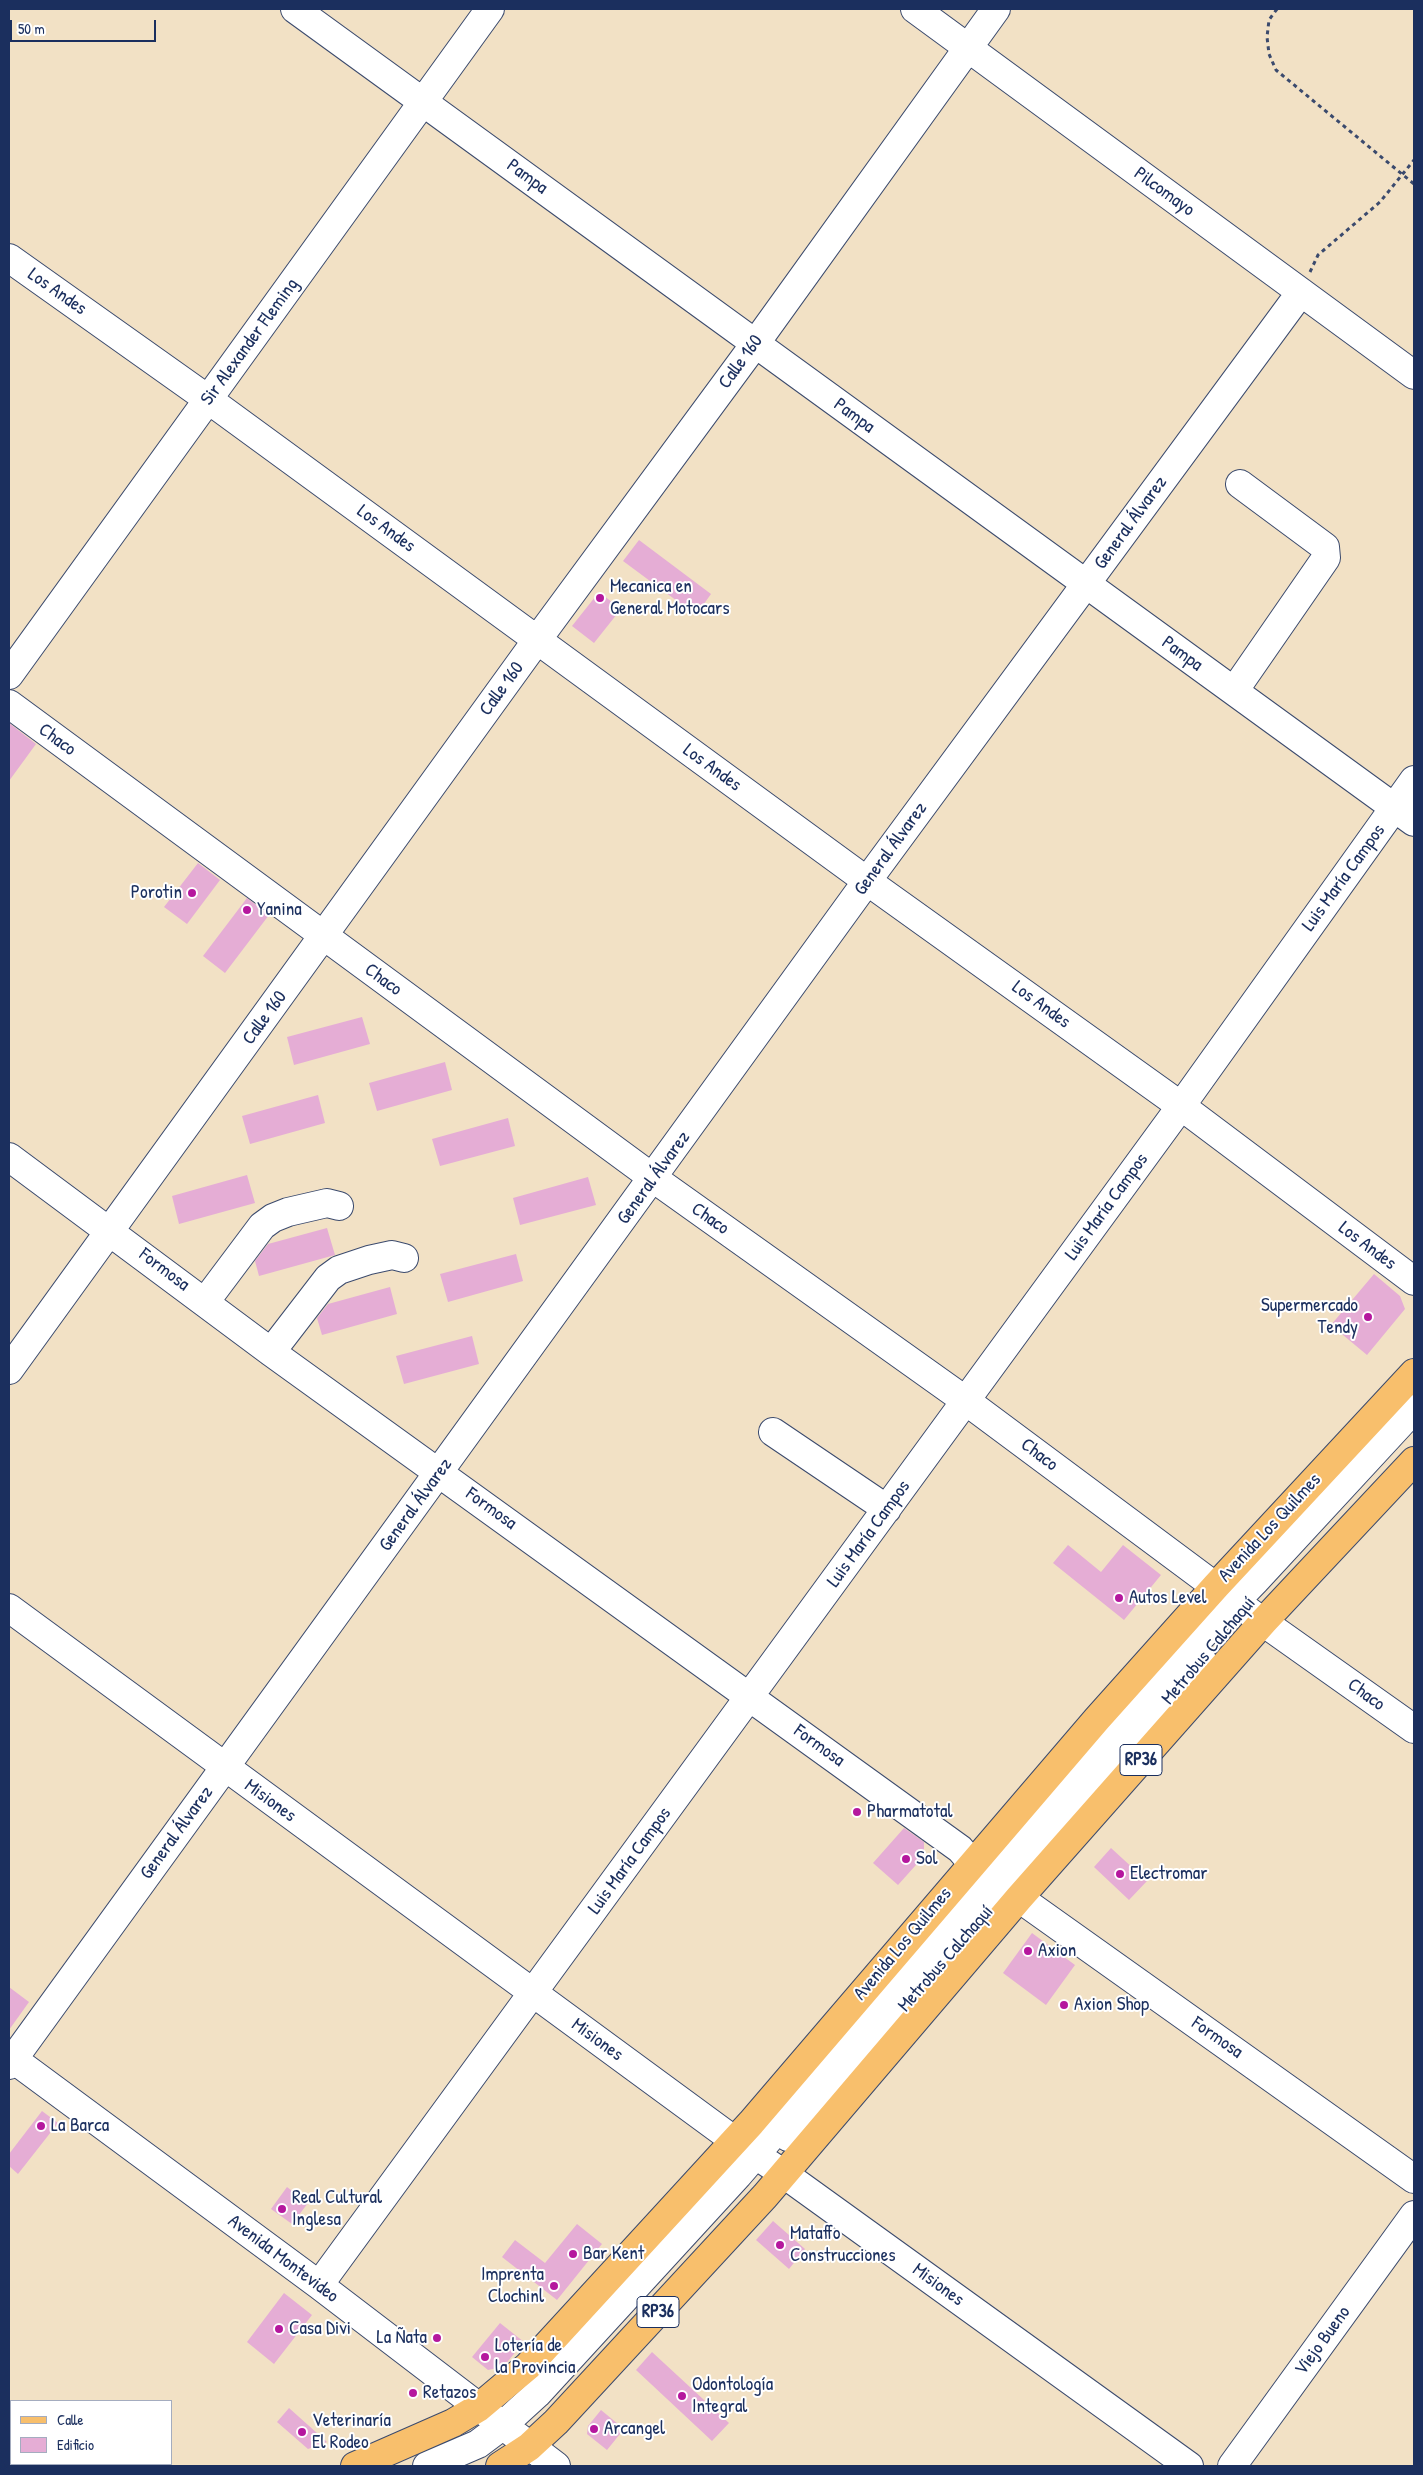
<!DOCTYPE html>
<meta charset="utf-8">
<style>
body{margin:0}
#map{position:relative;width:1423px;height:2475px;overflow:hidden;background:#f2e1c5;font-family:"Patrick Hand",sans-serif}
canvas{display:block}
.frame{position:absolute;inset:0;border:10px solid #1b2f5e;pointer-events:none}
.legend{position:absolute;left:10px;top:2400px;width:162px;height:65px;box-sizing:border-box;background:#fff;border:1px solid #a4acbf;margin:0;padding:6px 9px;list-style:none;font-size:15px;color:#1b2f5e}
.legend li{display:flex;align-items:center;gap:10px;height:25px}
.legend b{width:25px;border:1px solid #a4acbf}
.scale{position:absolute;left:10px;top:20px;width:146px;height:22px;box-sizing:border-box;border:2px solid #1b2f5e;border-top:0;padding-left:6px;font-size:15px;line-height:18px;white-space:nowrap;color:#1b2f5e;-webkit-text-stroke:4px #fff;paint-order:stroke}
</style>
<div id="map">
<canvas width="1423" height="2475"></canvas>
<div class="frame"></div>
<ul class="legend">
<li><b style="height:6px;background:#f8bf6c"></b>Calle</li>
<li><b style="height:14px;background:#e5add5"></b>Edificio</li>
</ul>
<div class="scale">50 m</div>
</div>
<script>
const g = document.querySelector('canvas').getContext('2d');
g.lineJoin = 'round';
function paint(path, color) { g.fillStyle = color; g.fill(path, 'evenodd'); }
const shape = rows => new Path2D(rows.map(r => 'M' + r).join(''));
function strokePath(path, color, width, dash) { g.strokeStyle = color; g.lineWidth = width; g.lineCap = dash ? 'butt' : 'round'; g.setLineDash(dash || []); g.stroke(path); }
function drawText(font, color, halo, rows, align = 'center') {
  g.font = font + ' "Patrick Hand",sans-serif'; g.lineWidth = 4; g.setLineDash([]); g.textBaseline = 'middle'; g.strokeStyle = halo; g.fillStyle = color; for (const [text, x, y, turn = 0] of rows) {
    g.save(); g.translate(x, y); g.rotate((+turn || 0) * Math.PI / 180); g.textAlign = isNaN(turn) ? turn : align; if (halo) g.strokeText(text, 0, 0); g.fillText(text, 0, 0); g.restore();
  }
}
paint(shape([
 [639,540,711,594,696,615,623,561],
 [599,592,621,609,594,643,572,626],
 [9,723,36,744,9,781],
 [198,863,220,880,187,924,164,907],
 [247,898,269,915,225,973,203,956],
 [362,1017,370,1044,294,1065,287,1037],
 [445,1062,452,1090,377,1111,369,1083],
 [318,1095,325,1123,250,1144,242,1116],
 [508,1118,515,1146,440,1166,432,1139],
 [247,1175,255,1203,179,1224,172,1196],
 [588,1177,596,1205,520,1225,513,1198],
 [327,1228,335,1255,259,1276,255,1261,268,1244],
 [516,1254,523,1281,448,1302,440,1274],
 [1374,1274,1400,1296,1405,1309,1367,1355,1331,1325],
 [390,1287,397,1314,322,1335,317,1318,328,1304],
 [472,1336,479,1364,404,1384,396,1356],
 [1068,1545,1101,1572,1123,1545,1161,1575,1124,1620,1053,1563],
 [904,1828,924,1842,924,1856,898,1885,873,1863],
 [1111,1848,1147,1881,1129,1900,1094,1867],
 [1032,1933,1075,1965,1046,2005,1003,1973],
 [9,1987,29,2002,9,2030],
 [42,2111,58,2123,18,2174,9,2166,9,2154],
 [287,2187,308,2203,292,2224,271,2209],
 [773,2221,805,2249,789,2269,756,2240],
 [577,2224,602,2244,557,2300,502,2257,515,2240,545,2263],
 [284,2293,312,2315,274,2364,247,2342],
 [500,2323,524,2342,503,2367,488,2370,472,2357],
 [652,2352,729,2423,712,2441,636,2370],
 [289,2408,327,2442,308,2449,277,2422],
 [601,2410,624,2429,607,2450,587,2434,588,2426]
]), '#e5add5');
const minor = shape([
 [295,9,1414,822],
 [915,9,1414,375],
 [9,258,209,400,867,881,1181,1106,1414,1281],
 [9,675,490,9],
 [1234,691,1326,558,1325,547,1240,484],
 [9,704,653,1178,966,1401,1263,1622,1414,1729],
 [9,1157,271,1352,960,1849,972,1863,989,1847],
 [205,1302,262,1226,273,1218,288,1212,327,1203,339,1206],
 [271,1352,328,1278,339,1270,369,1260,392,1255,404,1258],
 [9,1370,537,640,755,344,996,9],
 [773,1432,887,1509],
 [9,1608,735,2141,784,2174,1189,2466],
 [1019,1898,1414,2179],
 [9,2056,319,2285,556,2466],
 [9,2065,867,881,1301,292],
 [788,2137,822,2102,1068,1819,1202,1660],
 [319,2285,1181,1106,1414,780],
 [427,2466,478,2444,502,2426,537,2394,738,2175,769,2139,819,2071,1150,1689,1255,1581,1414,1409],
 [1232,2466,1414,2215]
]);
const major = shape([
 [355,2466,453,2423,478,2408,528,2366,751,2123,1097,1719,1216,1586,1414,1373],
 [500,2466,529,2447,556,2422,765,2196,1019,1898,1263,1622,1414,1461]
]);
strokePath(minor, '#3b4a6d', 30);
strokePath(major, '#3b4a6d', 30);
strokePath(shape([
 [1277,9,1269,20,1267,37,1269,54,1276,70,1414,184],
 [1310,272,1318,255,1380,202,1414,160]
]), '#3b4a6d', 3, [4, 4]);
strokePath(minor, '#fff', 28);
strokePath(major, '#f8bf6c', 28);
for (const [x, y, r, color] of [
 [600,598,5,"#b5179e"],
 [192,893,5,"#b5179e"],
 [247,910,5,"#b5179e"],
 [1368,1317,5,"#b5179e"],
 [1119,1598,5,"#b5179e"],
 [857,1812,5,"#b5179e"],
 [906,1859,5,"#b5179e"],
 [1120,1874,5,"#b5179e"],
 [1028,1951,5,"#b5179e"],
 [1064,2005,5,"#b5179e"],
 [41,2126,5,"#b5179e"],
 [282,2209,5,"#b5179e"],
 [780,2245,5,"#b5179e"],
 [573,2254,5,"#b5179e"],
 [554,2286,5,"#b5179e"],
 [279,2329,5,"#b5179e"],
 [437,2338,5,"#b5179e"],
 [485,2357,5,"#b5179e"],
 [413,2393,5,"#b5179e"],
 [682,2396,5,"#b5179e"],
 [594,2429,5,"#b5179e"],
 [302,2432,5,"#b5179e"]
]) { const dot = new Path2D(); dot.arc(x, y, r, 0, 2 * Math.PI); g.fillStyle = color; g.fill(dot); strokePath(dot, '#fff', 2); }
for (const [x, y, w] of [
 [1141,1760,42],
 [658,2312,42]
]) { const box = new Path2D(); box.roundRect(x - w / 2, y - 15.5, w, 31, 4); g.fillStyle = '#fff'; g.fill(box); strokePath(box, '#1b2f5e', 1); }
drawText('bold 18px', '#1b2f5e', null, [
 ["RP36",1141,1760],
 ["RP36",658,2312]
]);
drawText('19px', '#1b2f5e', '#fff', [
 ["Pampa",527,177,36],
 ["Pilcomayo",1164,192,36],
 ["Los Andes",57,292,35],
 ["Sir Alexander Fleming",250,342,-54],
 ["Calle 160",741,362,-54],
 ["Pampa",854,416,36],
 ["General Álvarez",1131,523,-54],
 ["Los Andes",386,529,36],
 ["Pampa",1182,654,36],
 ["Calle 160",502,689,-54],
 ["Chaco",57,740,36],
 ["Los Andes",712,768,36],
 ["General Álvarez",891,849,-54],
 ["Luis María Campos",1344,878,-54],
 ["Chaco",383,980,36],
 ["Los Andes",1041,1005,36],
 ["Calle 160",265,1018,-54],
 ["General Álvarez",654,1178,-54],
 ["Luis María Campos",1107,1207,-54],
 ["Chaco",710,1219,35],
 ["Los Andes",1367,1246,37],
 ["Formosa",164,1270,37],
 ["Chaco",1039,1455,37],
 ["General Álvarez",416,1505,-54],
 ["Formosa",491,1509,36],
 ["Avenida Los Quilmes",1270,1528,-47],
 ["Luis María Campos",869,1534,-54],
 ["Metrobus Calchaquí",1209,1651,-50],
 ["Chaco",1366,1695,36],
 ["Formosa",819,1746,36],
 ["Misiones",270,1801,36],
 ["General Álvarez",177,1833,-54],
 ["Luis María Campos",630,1861,-54],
 ["Avenida Los Quilmes",903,1944,-50],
 ["Metrobus Calchaquí",946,1959,-49],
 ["Formosa",1217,2038,35],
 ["Misiones",597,2040,36],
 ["Avenida Montevideo",283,2259,37],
 ["Misiones",938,2285,36],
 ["Viejo Bueno",1323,2341,-54]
]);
drawText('19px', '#1b2f5e', '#fff', [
 ["Mecanica en",610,587],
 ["General Motocars",610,609],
 ["Porotin",182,893,"right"],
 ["Yanina",257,910],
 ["Supermercado",1358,1306,"right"],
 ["Tendy",1358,1328,"right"],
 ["Autos Level",1129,1598],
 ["Pharmatotal",867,1812],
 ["Sol",916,1859],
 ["Electromar",1130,1874],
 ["Axion",1038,1951],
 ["Axion Shop",1074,2005],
 ["La Barca",51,2126],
 ["Real Cultural",292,2198],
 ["Inglesa",292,2220],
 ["Mataffo",790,2234],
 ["Construcciones",790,2256],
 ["Bar Kent",583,2254],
 ["Imprenta",544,2275,"right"],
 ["Clochinl",544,2297,"right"],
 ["Casa Divi",289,2329],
 ["La Ñata",427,2338,"right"],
 ["Lotería de",495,2346],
 ["la Provincia",495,2368],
 ["Odontología",692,2385],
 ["Integral",692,2407],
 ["Retazos",423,2393],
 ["Veterinaría",312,2421],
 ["El Rodeo",312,2443],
 ["Arcangel",604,2429]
], 'left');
</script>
